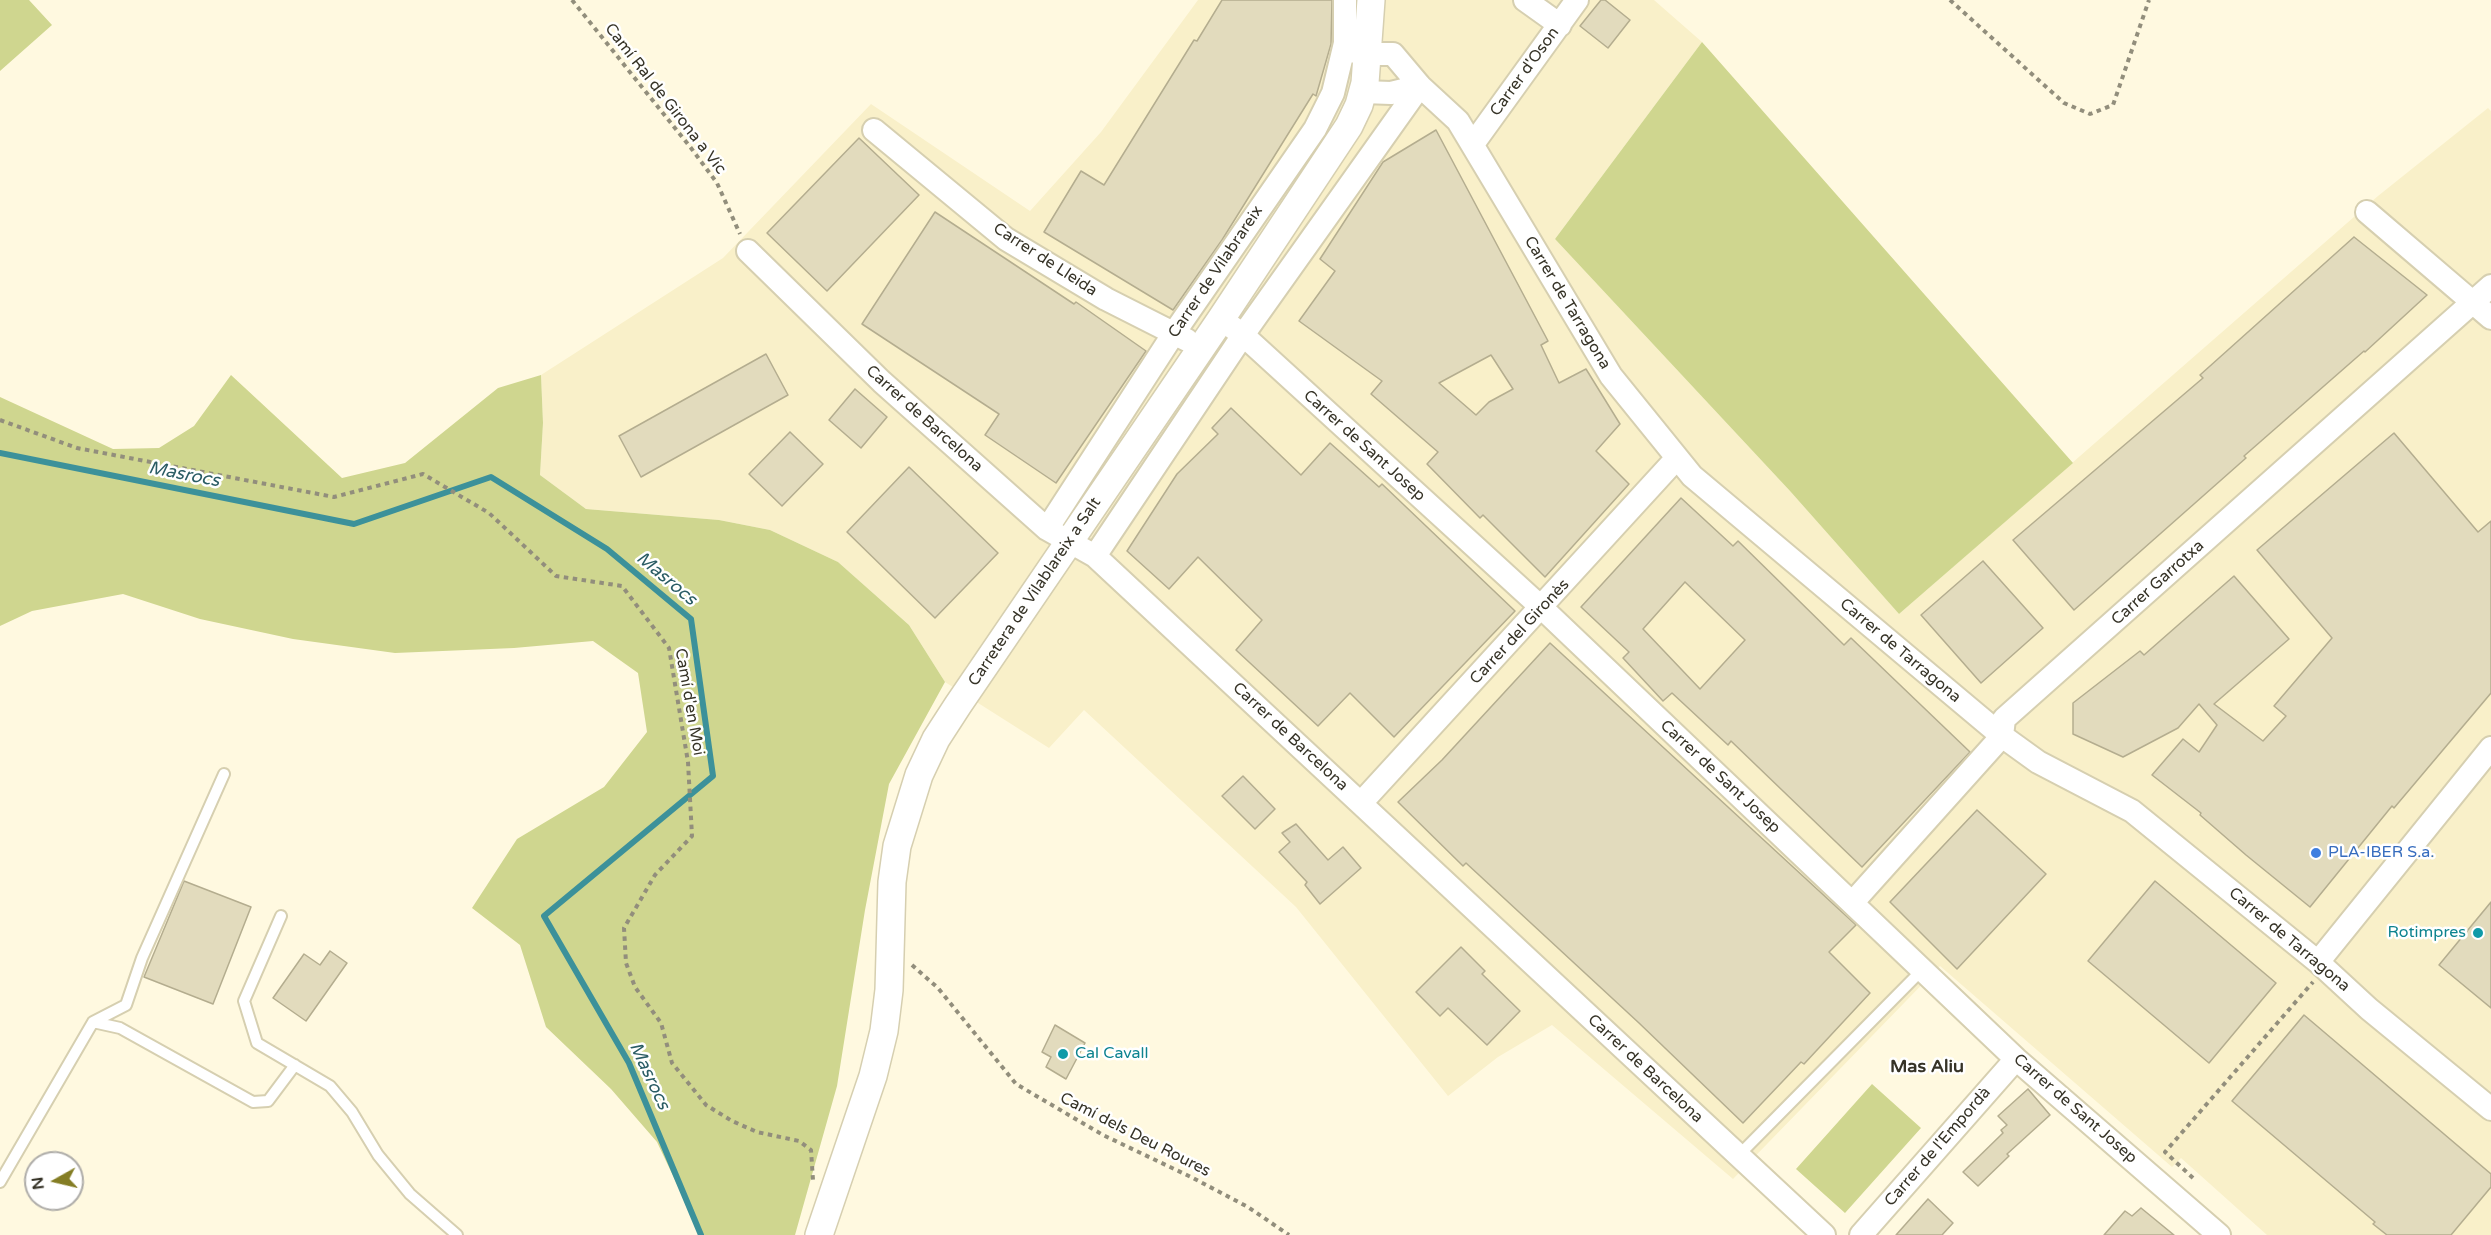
<!DOCTYPE html>
<meta charset="utf-8">
<style>
body{margin:0}
#map{position:relative;width:2491px;height:1235px;overflow:hidden;background:#fff9e0;font-family:"Varela Round",sans-serif}
canvas{display:block}
.north{position:absolute;left:24px;top:1151px;width:60px;height:60px;box-sizing:border-box;background:#fff;border:2px solid #afada9;border-radius:50%;rotate:262deg;font-size:16px;font-weight:700;line-height:24px;text-align:center;color:#363327}
.north::after{content:'';display:block;margin:auto;width:21px;height:27px;background:#847d24;clip-path:polygon(50% 0,100% 100%,50% 72%,0 100%)}
</style>
<div id="map">
<canvas width="2491" height="1235"></canvas>
<div class="north">N</div>
</div>
<script>
const g = document.querySelector('canvas').getContext('2d');
g.lineJoin = 'round';
function paint(path, color) { g.fillStyle = color; g.fill(path, 'evenodd'); }
const shape = rows => new Path2D(rows.map(r => 'M' + r).join(''));
function strokePath(path, color, width, dash) { g.strokeStyle = color; g.lineWidth = width; g.lineCap = dash ? 'butt' : 'round'; g.setLineDash(dash || []); g.stroke(path); }
function drawText(font, color, halo, rows, align = 'center') {
  g.font = font + ' "Varela Round",sans-serif'; g.lineWidth = 5; g.setLineDash([]); g.textBaseline = 'middle'; g.strokeStyle = halo; g.fillStyle = color; for (const [text, x, y, turn = 0] of rows) {
    g.save(); g.translate(x, y); g.rotate((+turn || 0) * Math.PI / 180); g.textAlign = isNaN(turn) ? turn : align; if (halo) g.strokeText(text, 0, 0); g.fillText(text, 0, 0); g.restore();
  }
}
paint(shape([
 [1198,0,1654,0,1702,42,1555,239,1790,491,1899,614,2378,196,2488,108,2491,111,2491,1235,2267,1235,2181,1158,2172,1167,1940,966,1733,1179,1552,1025,1498,1057,1448,1096,1296,907,1084,710,1049,748,945,682,909,625,838,562,770,530,719,520,586,509,540,475,543,423,541,375,723,258,871,104,1030,211,1101,132]
]), '#f9f0c9');
paint(shape([
 [0,0,29,0,52,25,0,71],
 [1702,42,2073,463,1899,614,1790,491,1555,239],
 [231,375,342,478,405,463,498,388,541,375,543,423,540,475,586,509,719,520,770,530,838,562,909,625,945,682,889,784,865,910,837,1086,795,1235,701,1235,657,1142,611,1089,546,1027,520,945,472,908,517,839,604,787,647,732,638,673,593,641,514,648,395,653,293,639,200,619,123,594,32,611,0,626,0,397,113,449,159,448,194,426],
 [1872,1084,1921,1128,1845,1213,1796,1169]
]), '#cfd68f');
strokePath(shape([
 [0,453,354,524,491,477,607,549,691,619,713,776,544,916,629,1063,701,1235]
]), '#3c919a', 6);
const building = shape([
 [1222,0,1332,0,1331,44,1316,96,1313,94,1222,240,1173,310,1044,232,1081,171,1104,185,1194,40,1197,41,1222,0],
 [1601,0,1605,0,1630,20,1608,48,1580,26,1601,0],
 [1436,130,1548,341,1541,345,1559,383,1586,369,1620,424,1596,451,1629,484,1545,577,1483,515,1480,518,1427,464,1438,452,1371,394,1382,381,1299,321,1335,271,1320,259,1383,162,1436,130],
 [1491,355,1513,389,1489,402,1476,415,1439,383,1491,355],
 [859,138,919,195,827,291,767,233,859,138],
 [935,212,1074,304,1076,302,1146,351,1056,483,985,435,999,414,862,324,935,212],
 [2354,237,2427,295,2365,352,2364,351,2244,456,2246,458,2074,610,2013,540,2203,378,2200,375,2354,237],
 [766,354,788,395,641,477,619,436,766,354],
 [855,389,887,417,861,448,829,420,855,389],
 [1231,408,1301,475,1330,443,1379,487,1382,484,1515,611,1394,737,1350,693,1318,726,1236,650,1262,620,1198,557,1169,589,1127,551,1177,474,1218,434,1212,428,1231,408],
 [790,432,823,464,782,506,749,474,790,432],
 [2394,433,2478,532,2491,521,2491,693,2394,808,2392,806,2310,907,2246,855,2200,815,2201,813,2152,775,2183,739,2199,752,2217,725,2199,704,2178,728,2123,757,2073,734,2073,703,2140,651,2144,655,2234,576,2289,639,2214,704,2263,741,2286,716,2274,706,2332,638,2257,550,2394,433],
 [909,467,998,553,935,618,847,532,909,467],
 [1681,498,1733,546,1738,541,1844,645,1851,638,1970,752,1862,867,1731,741,1728,745,1672,693,1663,701,1623,658,1629,652,1581,607,1681,498],
 [1685,582,1745,640,1700,689,1643,629,1685,582],
 [1983,561,2043,628,1981,683,1921,615,1983,561],
 [1550,643,1856,925,1829,952,1870,993,1804,1064,1801,1062,1743,1123,1639,1023,1466,863,1463,866,1398,802,1442,760,1550,643],
 [1243,776,1275,809,1255,829,1222,796,1243,776],
 [1977,810,2046,874,1957,969,1890,902,1977,810],
 [1296,824,1328,860,1343,847,1361,868,1320,904,1305,885,1307,882,1279,852,1290,842,1282,833,1296,824],
 [184,881,251,907,213,1004,144,977,184,881],
 [2155,881,2276,983,2209,1063,2088,961,2155,881],
 [2491,902,2491,1008,2439,965,2491,902],
 [1461,947,1485,971,1482,974,1520,1011,1487,1045,1448,1008,1440,1016,1416,992,1461,947],
 [330,951,347,963,306,1021,273,998,304,954,320,965,330,951],
 [2304,1015,2491,1174,2491,1187,2451,1235,2387,1235,2373,1224,2375,1222,2232,1101,2304,1015],
 [1055,1025,1085,1043,1066,1079,1046,1067,1051,1057,1042,1052,1055,1025],
 [2028,1089,2050,1115,2007,1154,2009,1156,1978,1186,1963,1172,2003,1133,2001,1130,2007,1125,1998,1116,2028,1089],
 [1928,1199,1953,1223,1942,1235,1896,1235,1928,1199],
 [2141,1208,2174,1235,2104,1235,2125,1211,2132,1216,2141,1208]
]);
paint(building, '#e2dbbd');
strokePath(building, '#b4ad8f', 1.5);
const service = shape([
 [281,916,244,1001,257,1043,330,1086,352,1112,378,1155,410,1194,457,1235],
 [93,1022,120,1028,253,1102,268,1101,295,1065],
 [1738,1156,1923,969],
 [0,1182,93,1022,126,1005,142,958,224,774]
]);
const minor = shape([
 [1525,0,1560,25],
 [1344,50,1369,54,1393,54,1420,86,1458,121,1611,376,1692,476,2002,736,2038,762,2132,811,2318,962,2369,1009,2491,1109],
 [1363,92,1391,93,1420,86],
 [874,130,1006,239,1106,299,1187,340],
 [1473,144,1577,0],
 [2367,212,2491,318],
 [748,251,882,382,1047,529,1095,556,1824,1235],
 [1221,319,1243,335,1542,608,2016,1059,2219,1235],
 [1047,529,1174,333,1315,129,1333,93,1345,43,1345,0],
 [1095,556,1243,335,1420,86],
 [1361,803,1676,459],
 [1853,902,2002,736,2004,719,2491,286],
 [2318,962,2491,748],
 [1861,1235,2016,1059]
]);
const tertiary = shape([
 [819,1235,873,1076,884,1031,889,990,892,882,897,846,919,775,936,739,958,705,1221,319,1349,126,1359,105,1365,83,1371,0]
]);
strokePath(service, '#d6cfb0', 14);
strokePath(minor, '#d6cfb0', 26);
strokePath(tertiary, '#d6cfb0', 30);
strokePath(shape([
 [572,0,691,148,717,183,740,234],
 [1950,0,2064,103,2090,114,2113,105,2149,0],
 [0,420,77,448,334,497,423,474,489,513,556,576,622,586,669,648,688,762,692,836,655,875,624,928,626,963,635,987,661,1023,672,1063,706,1105,732,1121,757,1132,799,1141,811,1150,813,1180],
 [912,965,938,988,1016,1084,1103,1135,1191,1177,1248,1207,1289,1235],
 [2193,1178,2165,1152,2313,982]
]), '#928e7c', 4, [4.5, 4.5]);
strokePath(service, '#fff', 10);
strokePath(minor, '#fff', 22);
strokePath(tertiary, '#fff', 27);
for (const [x, y, r, color] of [
 [2316,853,6,"#3f7fe0"],
 [2478,933,6,"#0f9aa8"],
 [1063,1054,6,"#0f9aa8"]
]) { const dot = new Path2D(); dot.arc(x, y, r, 0, 2 * Math.PI); g.fillStyle = color; g.fill(dot); strokePath(dot, '#fff', 2); }
drawText('16px', '#363327', '#fff', [
 ["Carrer d'Oson",1525,72,-54],
 ["Camí Ral de Girona a Vic",665,99,52],
 ["Carrer de Lleida",1045,260,33],
 ["Carrer de Vilabrareix",1216,272,-56],
 ["Carrer de Tarragona",1567,303,59],
 ["Carrer de Barcelona",924,419,42],
 ["Carrer de Sant Josep",1364,446,42],
 ["Carrer Garrotxa",2158,583,-42],
 ["Carretera de Vilablareix a Salt",1035,592,-56],
 ["Carrer del Gironès",1520,632,-47],
 ["Carrer de Tarragona",1900,651,40],
 ["Camí d'en Moi",689,702,80],
 ["Carrer de Barcelona",1290,737,43],
 ["Carrer de Sant Josep",1720,777,43],
 ["Carrer de Tarragona",2289,940,40],
 ["Carrer de Barcelona",1645,1069,43],
 ["Carrer de Sant Josep",2075,1109,41],
 ["Camí dels Deu Roures",1135,1135,27],
 ["Carrer de l'Empordà",1938,1147,-49]
]);
drawText('16px', '#366cbe', '#fff', [
 ["PLA-IBER S.a.",2328,853]
], 'left');
drawText('16px', '#0d838f', '#fff', [
 ["Rotimpres",2466,933],
 ["Cal Cavall",1075,1054,"left"]
], 'right');
drawText('italic 18px', '#2a5c64', '#fff', [
 ["Masrocs",184,475,11],
 ["Masrocs",666,579,40],
 ["Masrocs",649,1076,65]
]);
drawText('bold 18px', '#363327', '#fff', [
 ["Mas Aliu",1927,1067]
]);
</script>
